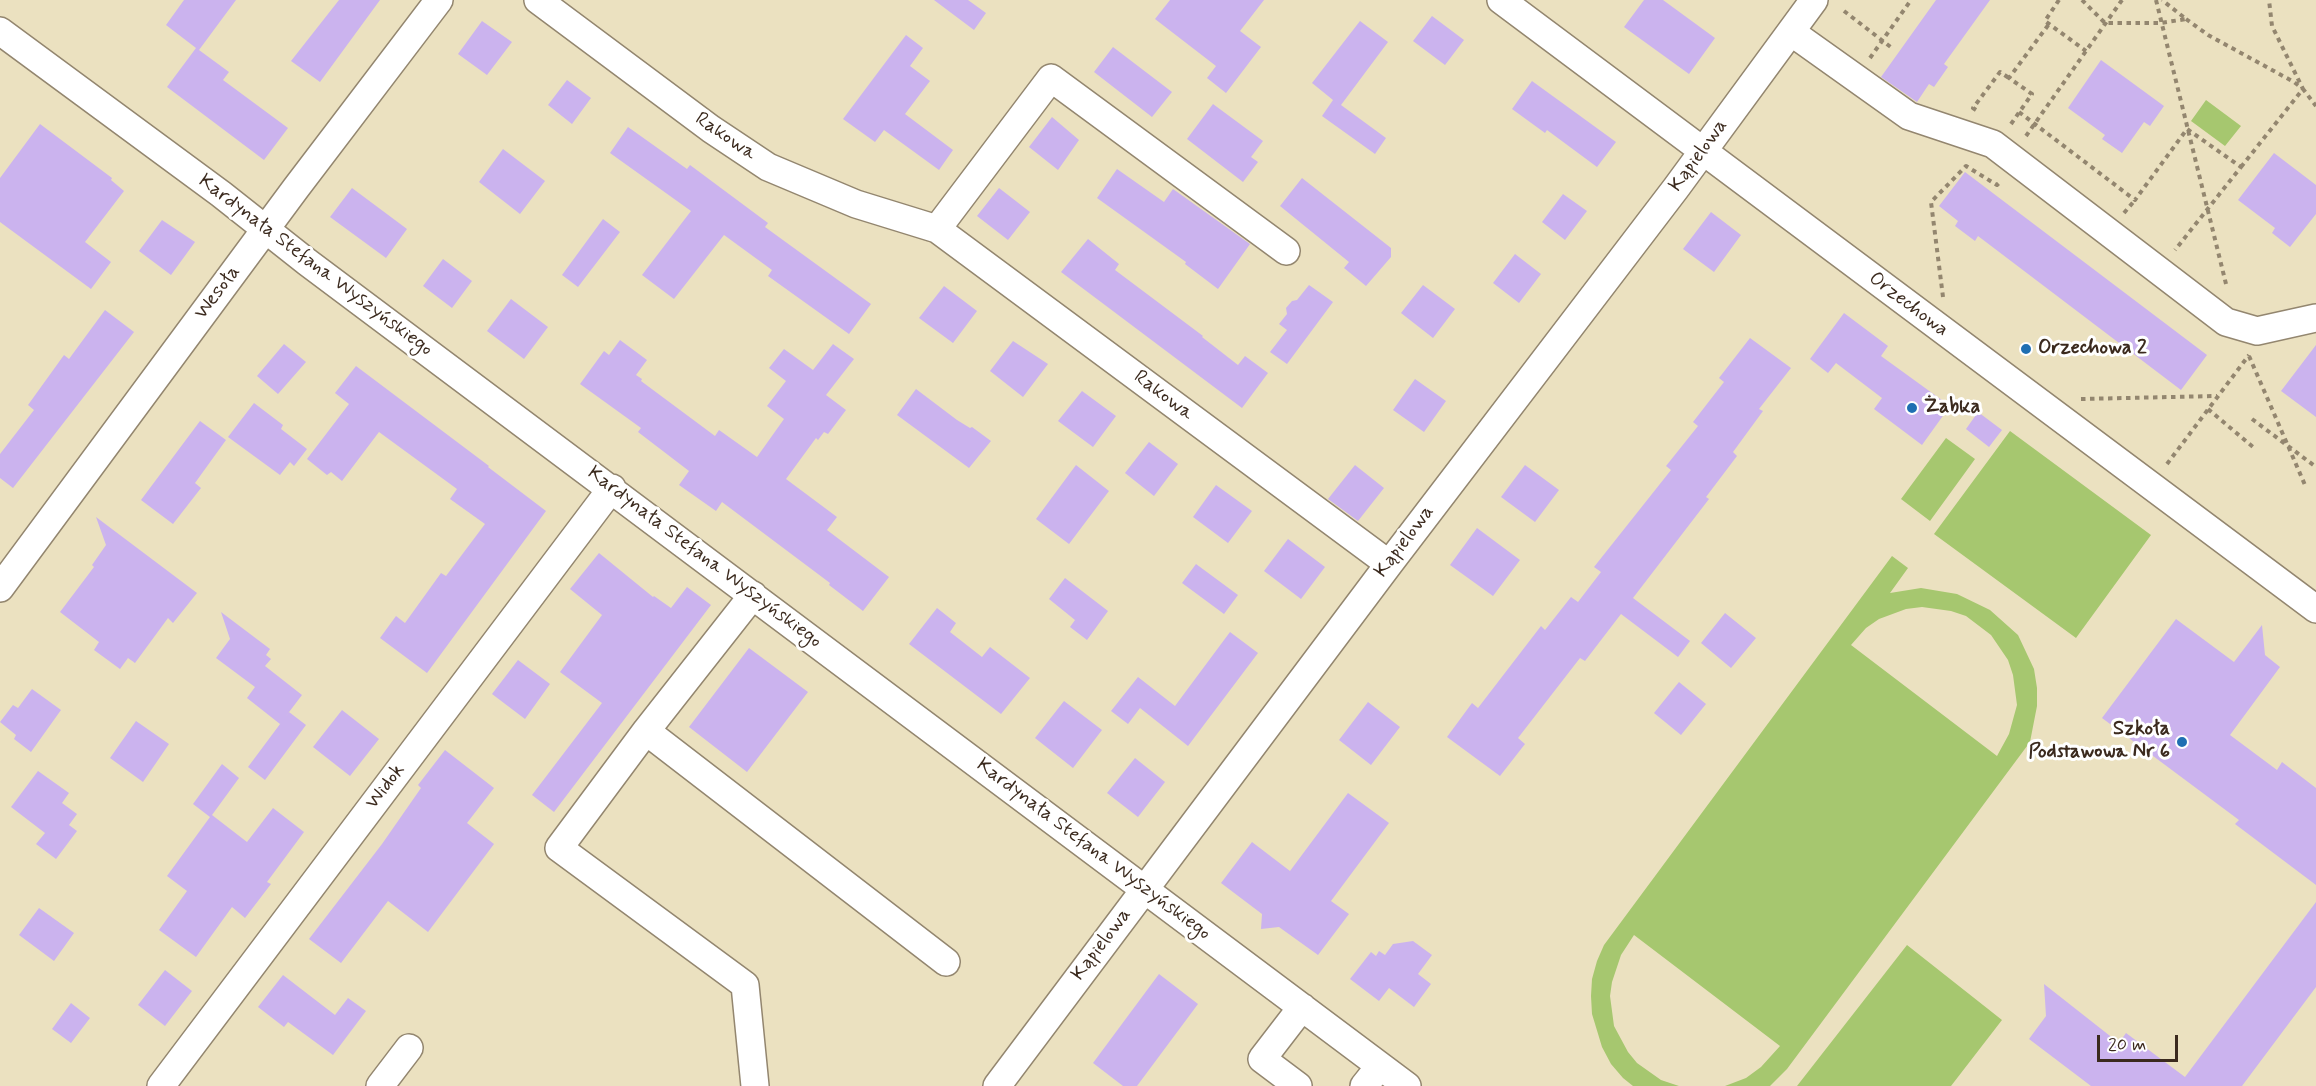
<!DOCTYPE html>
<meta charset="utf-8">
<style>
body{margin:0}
#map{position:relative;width:2316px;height:1086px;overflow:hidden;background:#ebe1c0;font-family:Mynerve,sans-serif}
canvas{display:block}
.scale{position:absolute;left:2097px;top:1035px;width:81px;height:27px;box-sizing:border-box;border:3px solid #3b2a1e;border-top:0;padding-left:8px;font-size:18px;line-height:21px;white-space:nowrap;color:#3b2a1e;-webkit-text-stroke:4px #fff;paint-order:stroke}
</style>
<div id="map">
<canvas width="2316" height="1086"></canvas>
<div class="scale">20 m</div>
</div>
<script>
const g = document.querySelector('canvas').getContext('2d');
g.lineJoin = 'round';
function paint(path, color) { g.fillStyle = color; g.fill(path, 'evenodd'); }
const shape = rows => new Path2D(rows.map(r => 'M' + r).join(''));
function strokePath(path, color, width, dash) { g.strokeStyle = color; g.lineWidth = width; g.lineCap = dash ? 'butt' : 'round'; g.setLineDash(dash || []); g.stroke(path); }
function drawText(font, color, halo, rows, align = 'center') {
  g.font = font + ' Mynerve,sans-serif'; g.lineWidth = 6; g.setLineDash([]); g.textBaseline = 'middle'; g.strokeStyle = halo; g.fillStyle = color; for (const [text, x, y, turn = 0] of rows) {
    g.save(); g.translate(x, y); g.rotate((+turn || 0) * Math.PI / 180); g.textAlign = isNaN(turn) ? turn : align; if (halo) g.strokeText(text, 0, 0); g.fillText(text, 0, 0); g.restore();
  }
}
paint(shape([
 [2206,100,2241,126,2225,146,2191,121],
 [2010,431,2151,535,2076,638,1934,534],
 [1946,438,1975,459,1930,521,1901,499],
 [1892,556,1908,568,1890,593,1921,588,1957,594,1990,610,2018,635,2034,669,2037,688,2037,706,2030,742,1787,1069,1770,1086,1725,1086,1746,1078,1761,1067,1780,1046,1634,935,1621,955,1612,982,1610,996,1614,1026,1628,1052,1637,1063,1661,1080,1679,1086,1633,1086,1623,1078,1611,1064,1602,1047,1592,1014,1591,996,1592,979,1597,961,1604,945],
 [1922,607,1951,611,1966,616,1991,635,2008,660,2013,675,2017,705,2009,734,1997,756,1851,645,1866,628,1879,619,1906,609],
 [1907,945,2002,1020,1951,1086,1797,1086]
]), '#a6c76f');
paint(shape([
 [184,0,236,0,199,50,229,72,223,80,288,128,264,160,167,87,196,48,166,25],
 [339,0,380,0,320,82,291,61],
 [934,0,968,0,986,13,974,30],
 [1170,0,1264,0,1240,31,1261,47,1226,93,1207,78,1216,66,1155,19],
 [1644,0,1663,0,1715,38,1689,74,1624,27],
 [1936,0,1990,0,1944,64,1948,67,1934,87,1929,84,1917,102,1881,77],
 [1432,16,1464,40,1445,65,1413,41],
 [482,21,512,42,487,75,458,54],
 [1360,21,1388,42,1341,105,1386,138,1375,154,1322,116,1333,100,1312,83],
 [906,35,923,48,910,66,930,81,905,114,953,150,939,170,884,130,875,142,843,119],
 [1113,47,1172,92,1152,117,1094,72],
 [2101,60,2164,106,2150,126,2144,122,2122,153,2102,139,2105,135,2068,108],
 [567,80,591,98,572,124,548,105],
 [1532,81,1616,142,1597,167,1547,130,1545,133,1512,109],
 [1213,104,1263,141,1251,157,1258,162,1243,182,1187,139],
 [1052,117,1079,140,1058,170,1029,147],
 [40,124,112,178,111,180,124,191,85,242,111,262,91,289,0,222,0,178],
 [628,127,687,169,690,165,768,223,765,227,871,304,849,334,768,276,772,270,724,235,674,299,642,275,691,211,610,153],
 [503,149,545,181,520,214,479,182],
 [2274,153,2316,185,2316,214,2290,247,2272,233,2275,228,2238,200],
 [1117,169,1164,202,1173,189,1250,244,1218,289,1185,264,1186,262,1097,198],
 [1965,172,2207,355,2181,390,1978,236,1975,241,1955,226,1958,221,1939,206],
 [1302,178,1391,248,1391,257,1366,286,1344,268,1349,262,1280,206],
 [352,188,407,229,386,258,330,217],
 [999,188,1030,212,1008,240,977,216],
 [1563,194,1587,211,1565,240,1542,222],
 [1711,212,1741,235,1714,272,1683,249],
 [603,219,620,232,578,287,562,275],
 [162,220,195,242,171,275,139,251],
 [1088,239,1119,264,1115,270,1203,336,1202,337,1238,365,1245,356,1268,373,1242,408,1061,272],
 [1515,254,1541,274,1519,303,1493,283],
 [443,259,472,281,452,308,423,286],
 [1309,285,1333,302,1287,364,1270,352,1287,330,1279,324,1287,314,1286,308,1292,301,1297,300],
 [1423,285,1455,309,1433,338,1401,313],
 [944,286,977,311,953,343,919,318],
 [511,299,548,327,524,359,487,331],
 [105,310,134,332,13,488,0,478,0,454,34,410,28,405,64,355,69,359],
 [1844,313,1888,346,1881,356,1950,406,1922,445,1874,409,1882,398,1836,363,1828,373,1810,359],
 [1750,338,1791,368,1759,409,1763,411,1733,452,1737,456,1706,497,1709,499,1633,598,1690,641,1678,657,1621,614,1585,661,1580,658,1518,738,1525,744,1500,776,1447,737,1472,703,1478,708,1541,626,1545,630,1571,597,1578,602,1601,572,1594,567,1671,470,1666,466,1698,426,1693,422,1724,382,1719,378],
 [620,340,647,360,636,375,642,379,641,381,715,436,719,430,757,457,784,419,767,406,786,381,769,368,784,349,813,370,833,344,854,359,826,395,846,410,828,434,824,432,818,440,816,438,786,479,837,517,827,530,889,577,863,611,829,585,830,583,722,502,716,511,679,485,689,471,638,432,641,428,580,384,604,351,609,355],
 [1013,341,1048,364,1023,397,990,371],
 [284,344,306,362,278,394,257,376],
 [2316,345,2316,417,2281,391],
 [356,366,489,466,488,467,546,511,427,673,380,638,396,616,405,623,441,573,446,576,485,524,450,499,457,489,379,432,342,481,331,472,327,475,307,459,349,404,335,393],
 [1415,379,1446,401,1424,432,1393,410],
 [916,389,957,420,970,428,972,427,991,441,969,468,897,415],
 [1082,391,1116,416,1093,447,1058,421],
 [254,403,283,425,281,429,307,449,294,466,290,462,280,475,228,437],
 [1978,412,2002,430,1989,447,1966,429],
 [200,421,226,440,195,483,201,488,173,524,141,500],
 [1149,442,1178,464,1154,496,1125,473],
 [1076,465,1109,491,1069,544,1036,519],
 [1355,465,1384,488,1358,521,1328,499],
 [1525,465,1559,490,1535,522,1501,497],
 [1216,485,1252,511,1228,543,1193,517],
 [96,517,197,593,173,623,168,618,135,663,128,658,120,669,94,650,99,642,60,612,94,567,92,565,106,545],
 [1477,528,1520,560,1493,596,1450,565],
 [1288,539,1325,567,1301,599,1264,571],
 [599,553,653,597,654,596,671,608,687,587,711,605,554,812,532,795,602,703,560,672,602,615,570,589],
 [1196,564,1238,595,1224,614,1182,583],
 [1065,578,1108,611,1087,640,1070,627,1075,620,1049,599],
 [937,608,956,623,950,632,982,657,990,647,1030,678,1001,714,909,644],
 [221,612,270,649,266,655,271,659,265,666,302,695,280,724,247,698,255,687,216,658,230,639],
 [1725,613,1756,638,1731,668,1701,643],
 [2176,619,2234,662,2262,625,2265,655,2280,667,2230,735,2277,770,2282,762,2316,788,2316,885,2235,824,2239,820,2102,718],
 [1230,632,1258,653,1188,746,1140,708,1128,724,1111,711,1138,677,1175,706],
 [749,648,808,692,747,772,689,727],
 [518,660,550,684,525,719,492,694],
 [1679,682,1706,704,1681,735,1654,713],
 [32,689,61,710,31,752,14,739,16,735,0,722,13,705,18,708],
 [1064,701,1102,730,1073,768,1035,738],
 [1368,702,1400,727,1371,765,1339,740],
 [342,710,379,739,350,776,313,747],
 [289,712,306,725,265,780,248,767],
 [136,721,169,744,143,782,110,758],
 [445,750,494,788,467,823,494,844,428,932,388,901,341,963,309,939,382,844,421,788,418,785],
 [1135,758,1165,782,1138,817,1107,793],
 [222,764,239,778,212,815,247,842,273,808,304,832,267,882,271,884,245,918,232,907,196,957,159,930,187,891,167,876,210,817,193,804],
 [38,771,69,793,62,803,77,814,69,825,77,831,56,859,36,844,45,833,11,807],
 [1348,793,1389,823,1331,901,1349,914,1318,955,1279,927,1261,929,1262,914,1221,883,1252,842,1290,871],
 [2316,902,2316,987,2242,1086,2091,1086,2029,1039,2046,1016,2044,984,2119,1043,2126,1033,2185,1077],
 [39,908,74,933,54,961,19,935],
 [1413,941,1432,955,1418,974,1431,984,1414,1007,1389,988,1379,1001,1350,979,1371,952,1376,956,1379,951,1385,955,1393,944],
 [165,970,192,991,165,1026,138,1005],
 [1159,974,1198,1004,1137,1086,1123,1086,1093,1063],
 [283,975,335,1015,348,998,366,1011,333,1055,288,1022,284,1027,258,1007],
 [71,1003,90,1018,71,1043,52,1029]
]), '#cbb3ee');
const minor = shape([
 [538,0,711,129,768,167,856,204,937,229,1051,78,1286,251],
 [1501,0,2316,609],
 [0,31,221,194,307,262,1407,1086],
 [1791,32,1909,116,1993,144,2226,322,2257,331,2316,318],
 [937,229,1389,564],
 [0,588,296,188,439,0],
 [753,595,646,731,559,848,745,985,755,1086],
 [646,731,946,962],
 [161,1086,612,488],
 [380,1086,409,1048],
 [997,1086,1389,564,1676,188,1814,0],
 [1298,1086,1262,1059,1302,1007],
 [1364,1086,1380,1066]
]);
strokePath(minor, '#93866f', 30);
strokePath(shape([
 [2059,0,2045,21,2086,51],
 [2082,0,2105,23,2161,23,2186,19,2162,0],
 [2156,0,2227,288],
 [1844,11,1892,48],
 [2186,19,2208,35,2294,82,2303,89,2272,26,2269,0],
 [1870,58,1911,0],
 [1976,110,1973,108,2000,72,2009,78],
 [2019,112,2135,200,2187,129,2241,167,2175,250],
 [2011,124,2032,94,2009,78,2049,24],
 [2026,136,2122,0],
 [2241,167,2303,89,2316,106],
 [2124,213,2135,200],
 [1943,297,1931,202,1966,166,1997,185,1999,183],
 [2249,356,2305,485],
 [2081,399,2217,396],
 [2208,409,2253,447],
 [2252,419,2316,467],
 [2167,464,2249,355]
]), '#93866f', 4, [4.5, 4.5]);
strokePath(minor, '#fff', 27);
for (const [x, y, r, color] of [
 [2026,349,6,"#1f6fb2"],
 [1912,408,6,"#1f6fb2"],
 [2182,742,6,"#1f6fb2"]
]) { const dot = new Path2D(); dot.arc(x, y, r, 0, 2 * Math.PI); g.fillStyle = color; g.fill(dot); strokePath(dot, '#fff', 2); }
drawText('20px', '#3b2a1e', '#fff', [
 ["Rakowa",725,137,34],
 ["Kąpielowa",1699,156,-54],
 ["Kardynała Stefana Wyszyńskiego",315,266,37],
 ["Wesoła",218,293,-53],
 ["Orzechowa",1908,305,37],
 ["Rakowa",1163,396,37],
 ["Kąpielowa",1405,542,-53],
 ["Kardynała Stefana Wyszyńskiego",704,558,37],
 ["Widok",386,787,-53],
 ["Kardynała Stefana Wyszyńskiego",1093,850,37],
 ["Kąpielowa",1102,945,-53]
]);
drawText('bold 20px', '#3b2a1e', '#fff', [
 ["Orzechowa 2",2038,349],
 ["Żabka",1924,408],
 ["Szkoła",2170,730,"right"],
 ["Podstawowa Nr 6",2170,753,"right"]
], 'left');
</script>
